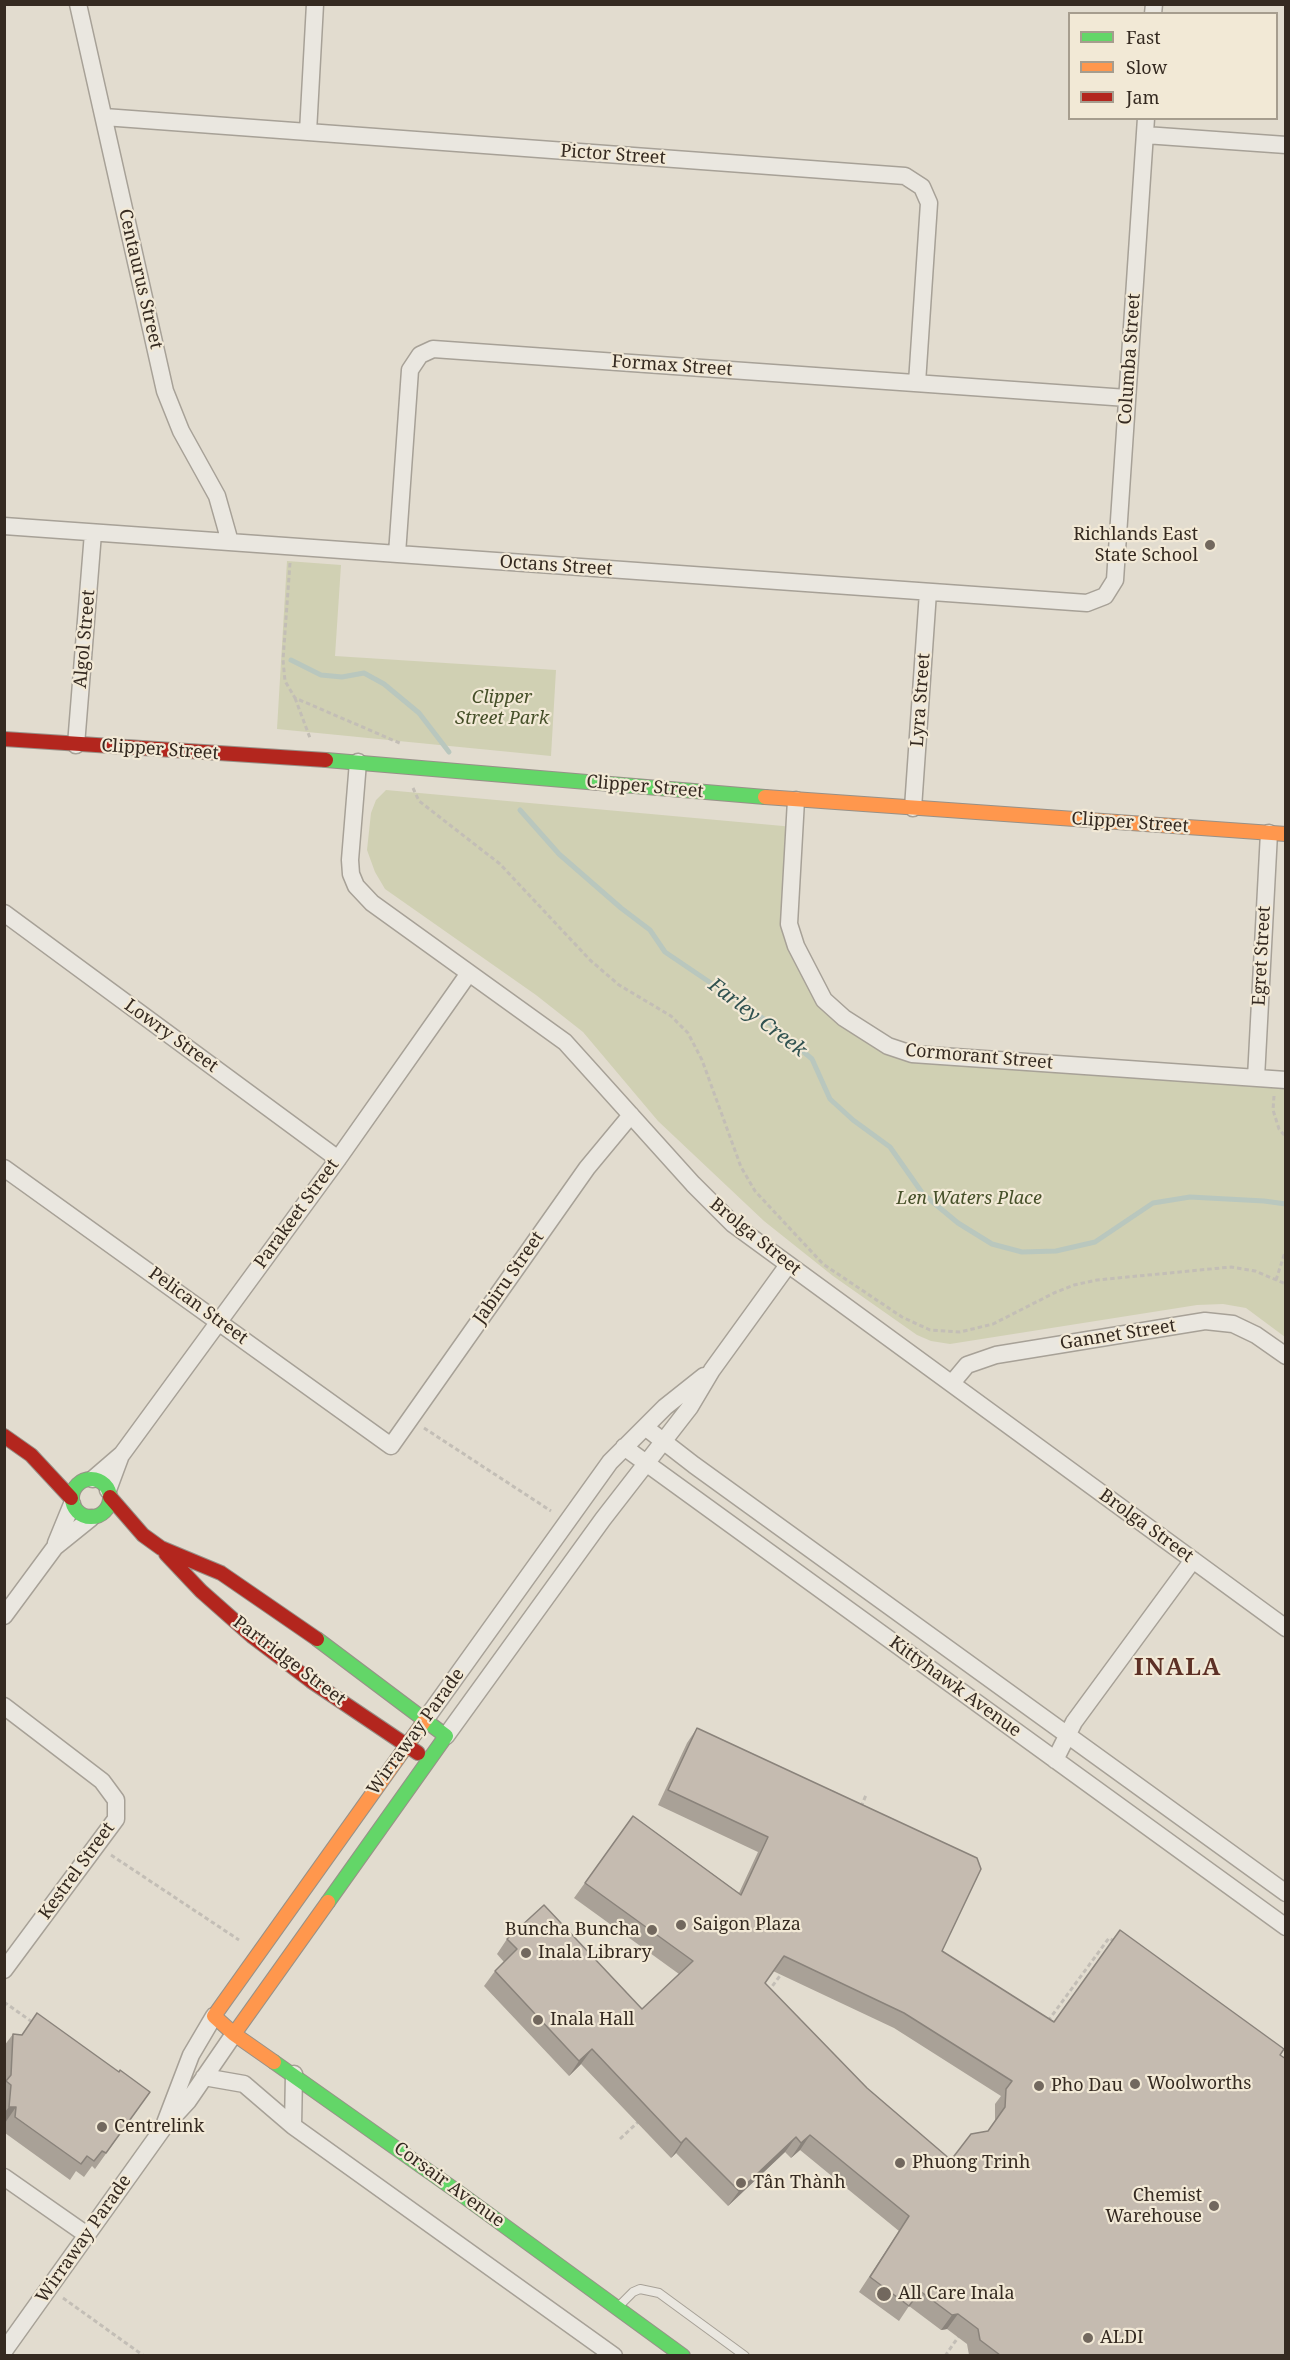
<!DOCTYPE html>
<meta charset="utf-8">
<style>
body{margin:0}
#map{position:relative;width:1290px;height:2360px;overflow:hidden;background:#e2dccf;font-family:"Noto Serif",serif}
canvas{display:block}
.frame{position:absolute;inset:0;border:6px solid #352a21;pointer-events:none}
.legend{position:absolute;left:1068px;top:12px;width:210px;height:108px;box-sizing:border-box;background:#f2e9d6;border:2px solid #a69d8e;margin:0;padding:8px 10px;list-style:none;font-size:18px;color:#352a21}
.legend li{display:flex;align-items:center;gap:12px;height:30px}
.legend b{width:30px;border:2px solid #a69d8e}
</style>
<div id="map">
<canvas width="1290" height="2360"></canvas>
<div class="frame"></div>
<ul class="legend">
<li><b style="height:8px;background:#63d668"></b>Fast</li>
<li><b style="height:8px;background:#ff974d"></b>Slow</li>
<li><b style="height:8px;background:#b3261e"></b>Jam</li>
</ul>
</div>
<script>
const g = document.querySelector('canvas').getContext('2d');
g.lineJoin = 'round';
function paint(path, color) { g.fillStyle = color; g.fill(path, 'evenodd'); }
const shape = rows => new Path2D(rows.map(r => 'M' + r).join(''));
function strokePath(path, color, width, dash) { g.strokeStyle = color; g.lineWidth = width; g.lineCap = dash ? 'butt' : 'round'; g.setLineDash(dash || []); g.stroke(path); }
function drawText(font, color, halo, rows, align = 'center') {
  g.font = font + ' "Noto Serif",serif'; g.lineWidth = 4.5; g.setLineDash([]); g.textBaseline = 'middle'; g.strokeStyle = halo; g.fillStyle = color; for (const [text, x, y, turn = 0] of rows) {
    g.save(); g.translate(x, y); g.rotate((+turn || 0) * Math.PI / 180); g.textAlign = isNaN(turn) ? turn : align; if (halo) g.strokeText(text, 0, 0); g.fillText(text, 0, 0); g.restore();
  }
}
paint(shape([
 [287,561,341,565,335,656,556,670,551,756,277,729],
 [386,790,794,827,789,924,824,1000,888,1046,1285,1080,1285,1337,1246,1308,1223,1304,1197,1305,950,1344,931,1341,917,1335,833,1276,764,1221,658,1121,583,1032,536,995,385,889,375,872,367,850,371,813,376,800]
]), '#d0d0b3');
strokePath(shape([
 [291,660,321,675,342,677,364,673,384,684,419,713,449,752],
 [520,810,559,854,621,908,650,930,665,952,767,1021,812,1059,830,1099,853,1120,890,1147,923,1194,958,1223,992,1244,1022,1252,1056,1251,1095,1242,1153,1203,1190,1197,1264,1201,1286,1204]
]), '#b9c7be', 5);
const lane = shape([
 [618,2307,633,2292,640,2289,659,2293,745,2356]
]);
const street = shape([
 [78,4,165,391,181,431,217,496,230,542],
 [1153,14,1154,4],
 [104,117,905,176,922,187,929,203,917,383],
 [308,132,315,4],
 [1145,135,1286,145],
 [4,526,1087,603,1105,596,1115,580,1146,118],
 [397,554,410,370,420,355,433,349,1127,398],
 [76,745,93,533],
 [358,762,350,860,351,874,356,886,372,903,565,1042,693,1184,733,1224,1286,1628],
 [796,800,789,924,796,946,824,1000,844,1018,888,1046,912,1054,1286,1080],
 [913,808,928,592],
 [4,913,338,1159],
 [1256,1078,1269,833],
 [4,1168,391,1446,587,1168,631,1115],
 [952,1383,967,1365,996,1355,1205,1321,1233,1324,1256,1335,1286,1356],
 [645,1427,694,1465,1286,1893],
 [624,1447,1286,1927],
 [93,1479,122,1454,338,1159,469,973],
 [108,1490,121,1455],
 [56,1543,72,1504],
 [4,1616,55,1547,91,1518],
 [4,1706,102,1781,116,1800,116,1819,4,1970],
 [425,1720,610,1462,665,1407,704,1376],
 [446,1736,603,1519,690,1407,712,1370,788,1265],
 [1055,1760,1074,1722,1193,1560],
 [204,2077,244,2084,293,2126,614,2356],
 [165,2123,191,2055,214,2016],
 [293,2126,294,2074],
 [4,2177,87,2235],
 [4,2351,164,2127,188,2101,234,2034]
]);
const fast = shape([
 [326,760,765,797],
 '72 1498a19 19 0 1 1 38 0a19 19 0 1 1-38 0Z',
 [317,1639,446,1736,328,1902],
 [274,2062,458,2192,683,2356]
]);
const slow = shape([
 [765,797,1286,834],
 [234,2034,328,1902],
 [274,2062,234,2034,214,2016,425,1720]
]);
const jam = shape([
 [4,739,326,760],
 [4,1436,31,1455,71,1498],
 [110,1497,143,1535,161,1548,221,1573,317,1639],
 [166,1554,201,1591,253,1637,311,1681,418,1753]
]);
strokePath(lane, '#a7a197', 10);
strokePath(street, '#a7a197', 19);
strokePath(fast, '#979188', 16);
strokePath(slow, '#979188', 16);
strokePath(jam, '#979188', 16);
strokePath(shape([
 [290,563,283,660,285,681,295,698,402,744],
 [295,698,310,738],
 [413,788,419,801,500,864,590,960,619,985,671,1016,688,1033,702,1060,741,1167,755,1191,823,1264,902,1317,930,1330,960,1332,993,1324,1054,1293,1074,1285,1097,1280,1231,1267,1255,1271,1286,1284],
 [1274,1096,1273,1110,1279,1129,1286,1137],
 [1276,1280,1286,1249],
 [424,1428,551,1511],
 [861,1807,866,1795],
 [111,1855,239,1940],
 [768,1992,782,1973],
 [4,2002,35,2024],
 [1048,2021,1109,1938,1115,1942],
 [620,2139,638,2122],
 [63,2298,144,2356],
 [945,2356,959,2336]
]), '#c3beb6', 3, [4.5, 3]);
strokePath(lane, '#eae7e0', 8);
strokePath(street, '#eae7e0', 16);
strokePath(fast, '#63d668', 14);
strokePath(slow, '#ff974d', 14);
strokePath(jam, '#b3261e', 14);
paint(shape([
 [697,1728,942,1951,1054,2022,1280,2055,1286,2355,969,2355,967,2344,947,2329,941,2330,909,2306,899,2321,859,2292,899,2231,800,2150,791,2158,785,2152,728,2206,676,2153,671,2158,581,2064,569,2076,484,1986,495,1971,504,1962,497,1954,507,1939,642,2009,679,1974,574,1898,633,1816,739,1893,758,1852,658,1805,687,1743],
 [773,1971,894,2028,1001,2096,995,2104,995,2122,988,2131,951,2160,867,2088,765,1983],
 [13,2034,119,2072,150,2092,95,2169,92,2166,84,2177,76,2171,70,2180,5,2133,5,2123,4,2123,4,2046]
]), '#a9a197');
paint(shape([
 [592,2049,581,2064,569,2076,579,2061],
 [9,2107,16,2107,5,2123,4,2123,4,2113],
 [810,2135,800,2150,791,2158,801,2143],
 [796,2137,785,2152,728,2206,739,2191],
 [686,2138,676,2153,671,2158,681,2143],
 [958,2314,947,2329,941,2330,952,2315]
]), '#8a837b');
const building = shape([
 [697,1728,977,1858,981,1869,942,1951,1054,2022,1120,1930,1284,2049,1280,2055,1286,2059,1286,2355,1000,2355,980,2340,978,2329,958,2314,952,2315,920,2291,909,2306,870,2277,909,2216,810,2135,801,2143,796,2137,739,2191,686,2138,681,2143,592,2049,579,2061,495,1971,517,1949,507,1939,544,1905,642,2009,693,1961,585,1883,633,1816,741,1895,768,1837,668,1790,697,1728],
 [784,1956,904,2013,1012,2081,1006,2089,1005,2107,988,2131,971,2134,951,2160,867,2088,765,1983,784,1956],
 [37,2013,119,2072,120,2070,150,2092,106,2153,102,2151,94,2161,87,2156,81,2164,15,2117,16,2107,9,2107,11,2085,6,2081,11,2075,13,2034,22,2035,37,2013]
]);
paint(building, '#c5bbb0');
strokePath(building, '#8a837b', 1.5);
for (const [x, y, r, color] of [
 [1210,545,6,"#72685e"],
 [681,1925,6,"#72685e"],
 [652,1930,6,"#72685e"],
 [526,1953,6,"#72685e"],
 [538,2020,6,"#72685e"],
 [1135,2084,6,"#72685e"],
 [1039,2086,6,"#72685e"],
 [102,2127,6,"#72685e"],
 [900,2163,6,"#72685e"],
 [741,2183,6,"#72685e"],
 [1214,2206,6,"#72685e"],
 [884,2294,8,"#72685e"],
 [1088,2338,6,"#72685e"]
]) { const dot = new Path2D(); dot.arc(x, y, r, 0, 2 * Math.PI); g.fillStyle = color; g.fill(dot); strokePath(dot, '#f2e9d6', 2); }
drawText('18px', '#352a21', '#f2e9d6', [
 ["Pictor Street",613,155,4],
 ["Centaurus Street",140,279,77],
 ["Columba Street",1130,359,-86],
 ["Formax Street",672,366,4],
 ["Octans Street",556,566,4],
 ["Algol Street",85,639,-85],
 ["Lyra Street",921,700,-86],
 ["Clipper Street",160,750,4],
 ["Clipper Street",645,787,5],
 ["Clipper Street",1130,823,4],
 ["Egret Street",1262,956,-87],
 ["Lowry Street",171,1036,36],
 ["Cormorant Street",979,1057,5],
 ["Parakeet Street",297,1214,-54],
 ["Brolga Street",755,1237,39],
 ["Jabiru Street",509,1278,-55],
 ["Pelican Street",198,1306,36],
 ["Gannet Street",1118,1335,-9],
 ["Brolga Street",1146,1526,36],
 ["Partridge Street",289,1661,37],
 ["Kittyhawk Avenue",955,1687,36],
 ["Wirraway Parade",416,1732,-54],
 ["Kestrel Street",77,1871,-54],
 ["Corsair Avenue",449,2185,36],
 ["Wirraway Parade",84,2239,-55]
]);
drawText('18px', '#352a21', '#f2e9d6', [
 ["Richlands East",1198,535,"right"],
 ["State School",1198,556,"right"],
 ["Saigon Plaza",693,1925],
 ["Buncha Buncha",640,1930,"right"],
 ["Inala Library",538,1953],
 ["Inala Hall",550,2020],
 ["Woolworths",1147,2084],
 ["Pho Dau",1051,2086],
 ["Centrelink",114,2127],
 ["Phuong Trinh",912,2163],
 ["Tân Thành",753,2183],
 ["Chemist",1202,2196,"right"],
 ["Warehouse",1202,2217,"right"],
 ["All Care Inala",898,2294],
 ["ALDI",1100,2338]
], 'left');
drawText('italic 18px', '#465029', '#f2e9d6', [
 ["Clipper",502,698],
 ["Street Park",502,719],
 ["Len Waters Place",969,1199]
]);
drawText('italic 20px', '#315351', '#f2e9d6', [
 ["Farley Creek",757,1018,37]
]);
g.letterSpacing = '1.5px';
drawText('bold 24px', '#5d3025', '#f2e9d6', [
 ["INALA",1178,1668]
]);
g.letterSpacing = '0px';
</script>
